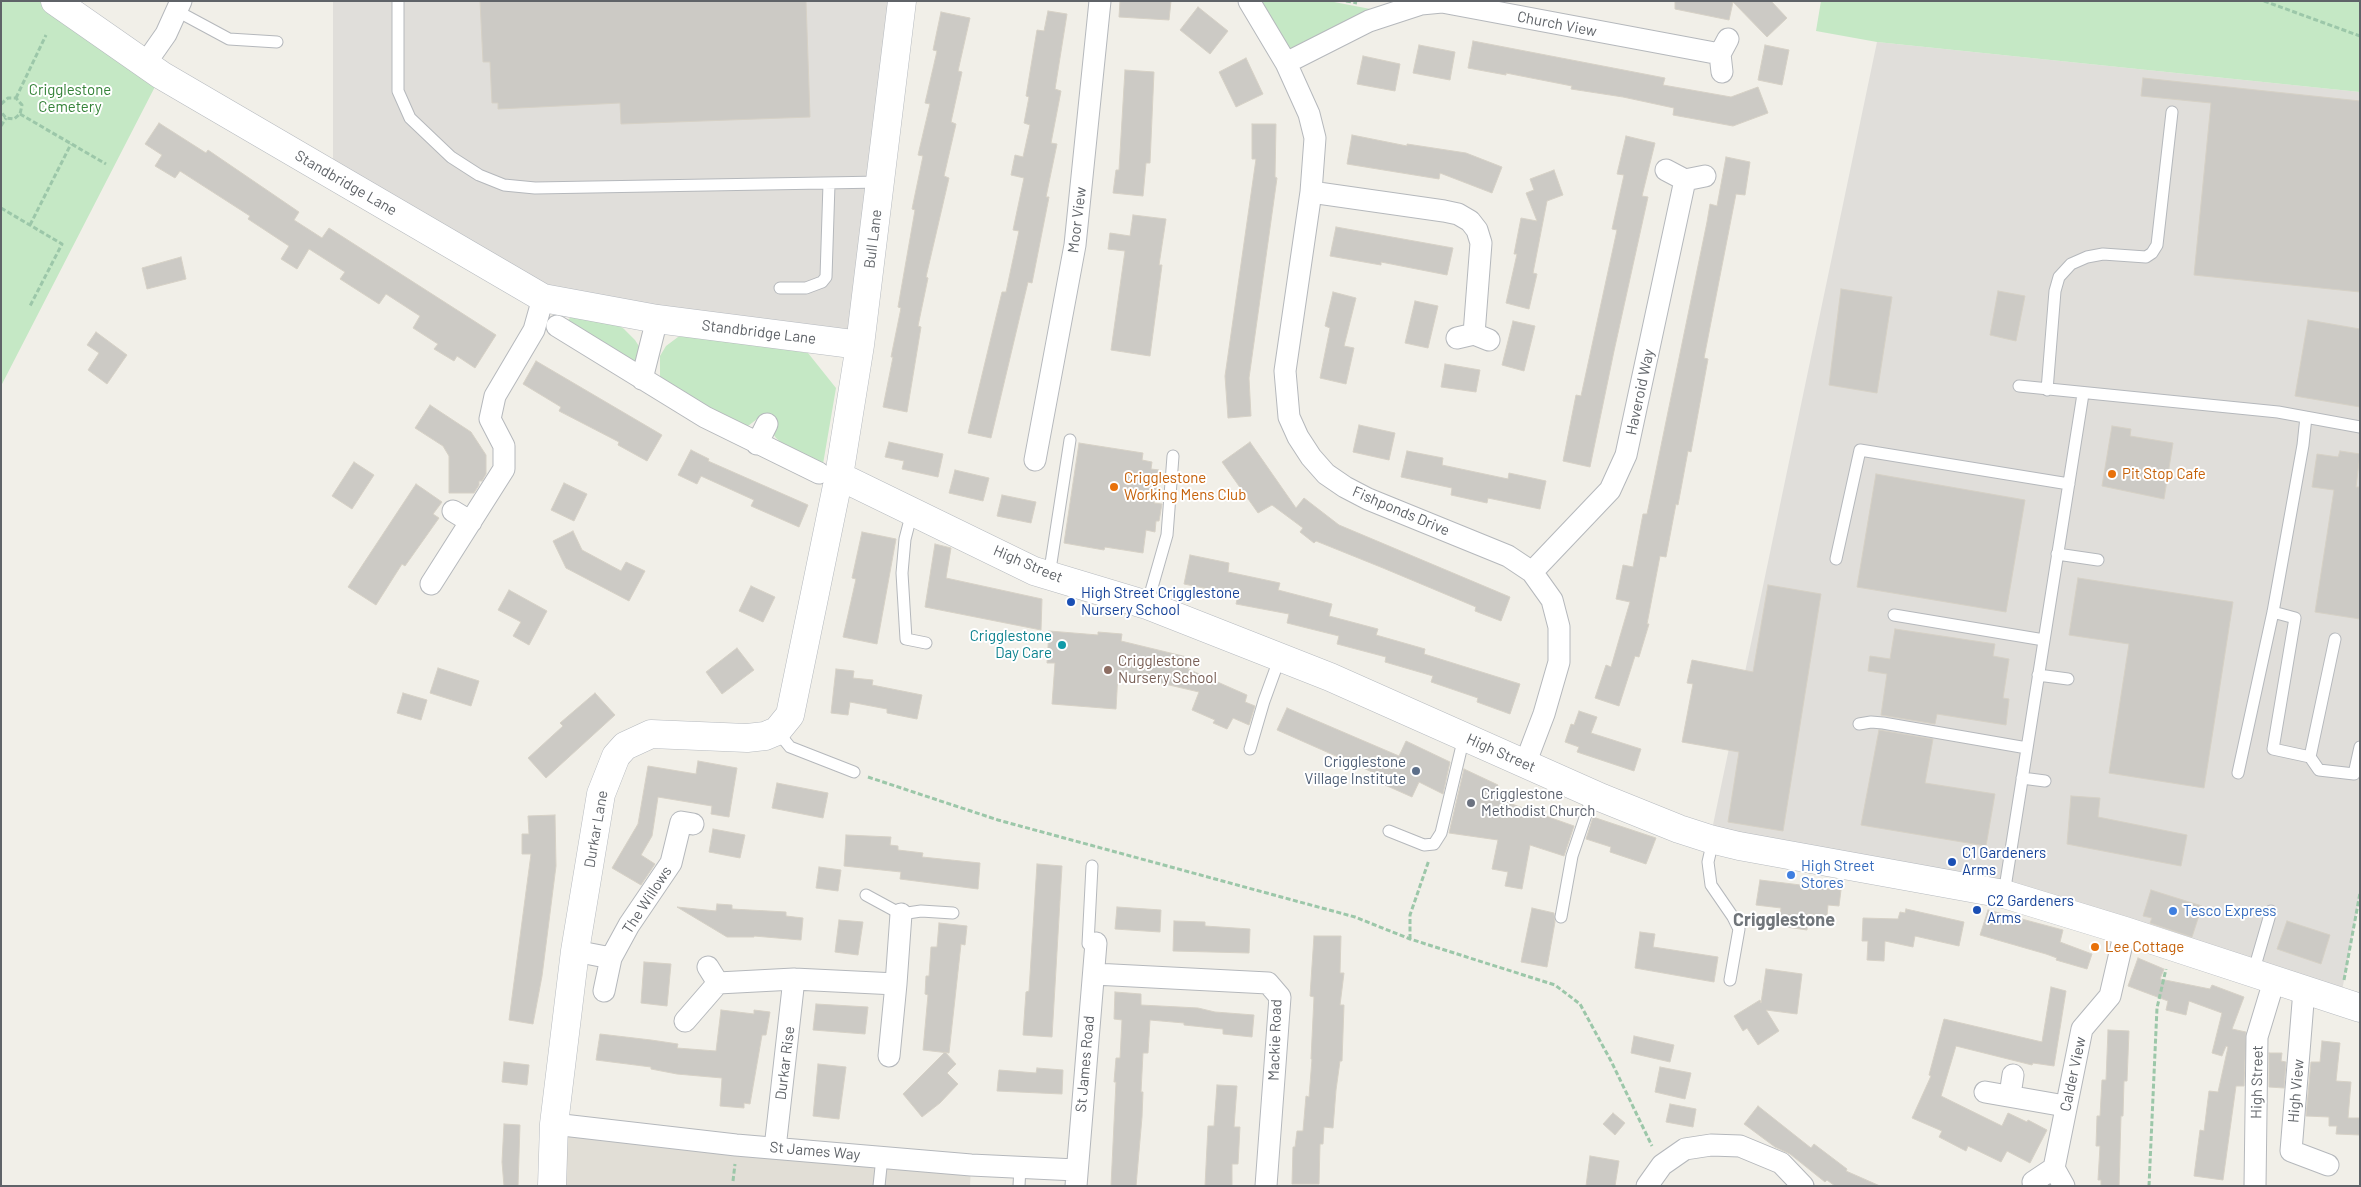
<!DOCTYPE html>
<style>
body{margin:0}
#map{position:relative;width:2361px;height:1187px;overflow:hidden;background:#f1efe8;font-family:Barlow,sans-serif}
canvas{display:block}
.frame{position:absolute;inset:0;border:2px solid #5f6368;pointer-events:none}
</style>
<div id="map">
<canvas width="2361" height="1187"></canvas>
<div class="frame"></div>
</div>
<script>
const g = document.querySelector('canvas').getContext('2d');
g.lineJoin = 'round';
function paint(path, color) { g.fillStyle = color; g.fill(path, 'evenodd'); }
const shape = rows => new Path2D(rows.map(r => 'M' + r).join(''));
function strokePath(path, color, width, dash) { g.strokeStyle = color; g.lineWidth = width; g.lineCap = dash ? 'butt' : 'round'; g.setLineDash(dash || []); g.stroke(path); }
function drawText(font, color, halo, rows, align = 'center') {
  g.font = font + ' Barlow,sans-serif'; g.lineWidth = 4; g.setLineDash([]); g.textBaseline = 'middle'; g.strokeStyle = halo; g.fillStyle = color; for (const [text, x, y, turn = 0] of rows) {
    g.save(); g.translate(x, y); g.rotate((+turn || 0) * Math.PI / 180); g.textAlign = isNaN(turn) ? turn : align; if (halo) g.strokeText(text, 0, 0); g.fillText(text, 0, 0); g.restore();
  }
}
paint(shape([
 [333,1,902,1,860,345,543,297,333,176],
 [1877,42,2360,92,2360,893,2340,1002,2125,931,1710,839]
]), '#e0deda');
paint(shape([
 [554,1124,971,1165,970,1186,552,1186]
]), '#e1ded6');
paint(shape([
 [1,1,55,1,161,75,1,386],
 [1249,1,1329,1,1386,12,1288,58],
 [1821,1,2360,1,2360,92,1877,42,1816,31],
 [571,317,618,325,624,329,635,340,642,351,639,364,631,364,567,321],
 [692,334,808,353,836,388,823,464,785,446,776,438,761,416,748,426,738,425,660,377,660,356,666,346,678,337]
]), '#c5e8c5');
const building = shape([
 [480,1,806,1,810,117,621,124,620,103,498,109,498,103,492,103,490,62,483,62,480,1],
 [1120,1,1171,1,1169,20,1119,17,1120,1],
 [1675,1,1771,1,1787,18,1767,37,1733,2,1729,20,1675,9,1675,1],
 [1198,7,1228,31,1210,54,1180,30,1198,7],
 [1048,11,1067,14,1055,89,1061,91,1051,143,1057,144,1046,197,1049,197,1032,283,1028,282,991,438,968,433,1002,292,1006,292,1019,231,1013,230,1024,178,1011,175,1015,155,1023,157,1030,125,1024,123,1029,97,1026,96,1037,30,1044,31,1048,11],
 [941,12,970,18,958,71,962,72,951,122,956,124,944,176,949,178,926,277,928,278,918,326,921,327,907,412,883,407,893,357,891,357,901,308,898,307,915,210,912,209,923,156,918,155,930,104,925,103,937,51,933,50,941,12],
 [1473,41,1665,78,1663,85,1731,97,1758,87,1768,113,1733,126,1673,115,1674,108,1623,97,1571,89,1572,86,1506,73,1506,75,1468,68,1473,41],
 [1419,45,1455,52,1450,80,1413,73,1419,45],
 [1765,45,1789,50,1782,85,1758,80,1765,45],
 [1363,56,1400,64,1395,91,1357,84,1363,56],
 [1246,58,1263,94,1236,107,1219,72,1246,58],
 [1125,70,1154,72,1150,163,1146,163,1143,196,1113,193,1116,170,1119,170,1125,70],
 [2143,78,2360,101,2360,292,2194,275,2211,103,2141,96,2143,78],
 [159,123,206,153,208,150,299,212,294,220,322,238,329,228,496,335,475,368,457,356,454,361,434,349,438,344,413,328,420,316,386,294,379,304,340,279,345,272,309,249,297,269,281,259,289,246,248,219,250,216,180,171,175,178,155,166,162,155,145,144,159,123],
 [1252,124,1276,124,1275,177,1277,178,1249,378,1251,416,1228,418,1225,376,1256,159,1252,159,1252,124],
 [1352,135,1407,146,1407,144,1466,153,1502,167,1492,193,1440,173,1439,179,1347,164,1352,135],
 [1626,136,1655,143,1642,196,1648,197,1614,351,1590,467,1563,461,1576,395,1581,396,1617,230,1612,229,1624,175,1617,174,1626,136],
 [1726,157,1750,162,1745,195,1736,194,1704,358,1708,359,1691,452,1688,451,1678,505,1676,504,1666,557,1660,556,1647,624,1649,624,1639,657,1635,656,1619,706,1595,698,1606,665,1611,667,1630,602,1616,599,1623,565,1633,567,1643,514,1647,514,1707,222,1710,204,1717,206,1726,157],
 [1554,170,1563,195,1547,201,1533,273,1537,274,1529,309,1506,303,1517,254,1514,254,1521,218,1537,221,1526,193,1534,190,1530,179,1554,170],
 [1133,215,1166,219,1159,265,1162,265,1150,356,1111,350,1125,251,1108,249,1110,233,1130,236,1133,215],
 [1336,227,1453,248,1447,275,1381,262,1381,265,1330,256,1336,227],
 [181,257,186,279,147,289,142,268,181,257],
 [1841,289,1892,297,1877,393,1829,385,1841,289],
 [1998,291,2025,296,2016,341,1990,335,1998,291],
 [1333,292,1356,298,1344,346,1354,348,1346,384,1320,378,1330,328,1325,326,1333,292],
 [1415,301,1438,306,1428,348,1405,343,1415,301],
 [2308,320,2360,329,2360,407,2295,396,2308,320],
 [1513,321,1535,326,1524,371,1502,365,1513,321],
 [96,332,127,355,107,384,88,370,99,353,87,345,96,332],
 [536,361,662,435,647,461,618,445,619,442,559,411,561,407,523,384,536,361],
 [1445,364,1480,370,1476,392,1441,387,1445,364],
 [430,405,471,432,486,455,486,474,482,481,479,481,479,485,474,493,449,493,449,456,443,446,415,428,430,405],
 [1359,425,1395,433,1389,460,1353,452,1359,425],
 [2112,426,2131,429,2130,436,2173,443,2164,499,2102,486,2112,426],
 [889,442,943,454,938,477,902,469,904,461,885,457,889,442],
 [1250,442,1296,508,1304,498,1339,525,1510,597,1501,621,1475,611,1476,607,1383,568,1316,541,1314,543,1300,532,1303,528,1272,505,1258,513,1222,462,1250,442],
 [1079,443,1143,453,1142,460,1152,462,1151,469,1159,470,1154,503,1162,504,1159,521,1156,521,1155,532,1146,530,1143,553,1105,547,1104,550,1064,543,1079,443],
 [691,450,709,459,708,461,808,505,799,527,751,506,754,500,701,476,697,484,678,475,691,450],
 [1407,451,1443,458,1442,465,1508,479,1509,473,1546,481,1540,509,1488,498,1487,503,1451,495,1452,488,1401,477,1407,451],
 [2340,451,2360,454,2356,487,2360,487,2360,619,2315,612,2334,490,2312,487,2317,454,2338,457,2340,451],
 [354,462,374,475,352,509,332,496,354,462],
 [955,470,989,478,983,501,949,493,955,470],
 [1876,474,2025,500,2006,612,1857,587,1876,474],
 [564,483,587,494,574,521,551,510,564,483],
 [416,484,442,502,433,514,439,518,405,566,402,564,376,605,348,587,416,484],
 [1002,495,1036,502,1031,523,997,516,1002,495],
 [573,531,582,550,621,571,626,562,645,571,629,601,566,568,553,541,573,531],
 [862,532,896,539,877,644,843,637,856,579,852,578,862,532],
 [935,544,951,548,946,578,1042,599,1041,630,925,607,935,544],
 [1190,555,1229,563,1228,572,1280,583,1278,590,1332,604,1329,616,1378,629,1376,635,1425,649,1424,654,1520,684,1510,714,1477,702,1478,698,1431,682,1433,676,1385,662,1386,657,1337,644,1339,636,1287,623,1289,614,1236,604,1238,595,1184,584,1190,555],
 [2078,578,2233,602,2204,788,2109,773,2129,644,2069,635,2078,578],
 [1768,585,1821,594,1783,831,1728,822,1739,752,1682,742,1693,684,1687,683,1692,660,1753,672,1768,585],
 [751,586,775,597,763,622,739,611,751,586],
 [509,590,547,611,529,645,513,636,521,622,498,610,509,590],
 [1895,629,1995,644,1993,656,2009,659,2003,698,2009,699,2006,725,1937,714,1935,724,1881,715,1887,674,1868,671,1870,656,1890,659,1895,629],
 [1049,631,1098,635,1098,632,1122,634,1121,641,1191,658,1188,669,1247,695,1245,702,1255,706,1249,725,1233,718,1227,729,1213,723,1215,720,1192,710,1199,692,1118,673,1116,709,1052,704,1055,663,1047,663,1049,631],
 [737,648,754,670,722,694,706,672,737,648],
 [438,668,479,681,471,706,430,693,438,668],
 [836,669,854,671,853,678,873,680,872,685,922,695,917,719,887,713,887,709,850,702,848,715,831,713,836,669],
 [403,693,427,700,421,720,397,713,403,693],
 [595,693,615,715,546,778,528,758,563,726,560,723,595,693],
 [1287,708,1399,756,1406,741,1450,762,1443,794,1419,782,1412,797,1385,785,1388,779,1277,730,1287,708],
 [1579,711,1597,717,1591,733,1641,749,1634,771,1577,752,1579,747,1565,742,1571,724,1574,725,1579,711],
 [1879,730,1933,739,1925,783,1995,794,1986,846,1861,825,1879,730],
 [698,761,737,768,729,817,711,814,712,806,658,797,652,836,641,855,655,864,641,885,612,868,638,824,648,766,696,774,698,761],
 [1464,769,1498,785,1492,797,1574,826,1564,856,1530,845,1522,889,1505,886,1508,872,1492,869,1498,840,1449,833,1464,769],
 [777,783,828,793,823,818,772,808,777,783],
 [2071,796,2100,798,2098,817,2187,835,2181,866,2067,844,2071,796],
 [555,815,556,866,542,976,533,1024,509,1020,531,854,522,854,522,834,529,834,528,816,555,815],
 [1593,817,1656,838,1646,864,1610,852,1611,847,1586,839,1593,817],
 [713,829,745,835,740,858,709,852,713,829],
 [846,835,891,837,890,845,898,846,898,850,923,853,922,857,980,863,978,889,900,879,901,872,844,866,846,835],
 [1037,864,1062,866,1052,1037,1023,1035,1026,992,1029,991,1037,864],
 [819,867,841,870,838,891,816,888,819,867],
 [1760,880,1841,890,1839,906,1828,905,1827,916,1808,914,1807,930,1779,926,1781,908,1756,905,1760,880],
 [2151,890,2202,906,2192,937,2150,923,2152,918,2143,916,2151,890],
 [717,904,732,905,732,909,786,912,786,916,803,918,801,940,754,936,754,937,727,937,677,907,716,911,717,904],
 [1117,907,1161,910,1160,932,1115,929,1117,907],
 [1532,908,1554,913,1555,922,1547,967,1521,962,1532,908],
 [1906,909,1964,922,1959,946,1915,936,1913,947,1885,941,1884,961,1867,960,1868,941,1862,941,1863,918,1898,919,1900,912,1905,913,1906,909],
 [1988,910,2063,930,2060,942,2092,954,2087,969,2056,960,2057,958,2046,954,1980,935,1988,910],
 [839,920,863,922,858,955,835,952,839,920],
 [1174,921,1205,922,1205,926,1250,929,1249,953,1173,951,1174,921],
 [2287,921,2330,935,2321,964,2277,949,2287,921],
 [939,923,967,926,965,945,961,944,949,1053,923,1050,928,995,925,994,926,976,929,976,931,947,937,947,939,923],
 [1640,932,1655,934,1653,947,1718,957,1714,982,1635,968,1640,932],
 [1314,936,1341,936,1340,973,1344,973,1340,1005,1344,1005,1342,1061,1340,1061,1336,1090,1333,1128,1324,1127,1323,1144,1320,1144,1319,1184,1292,1184,1293,1147,1295,1147,1297,1131,1303,1131,1306,1096,1309,1097,1312,1059,1311,1059,1314,997,1310,996,1314,936],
 [2138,958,2164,969,2160,979,2210,989,2212,985,2244,997,2232,1029,2246,1032,2244,1086,2236,1086,2223,1180,2194,1176,2200,1130,2204,1131,2209,1091,2218,1092,2228,1047,2226,1046,2222,1056,2212,1053,2222,1013,2189,1001,2186,1015,2166,1010,2168,1001,2128,986,2138,958],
 [644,962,671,964,667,1006,641,1003,644,962],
 [1766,969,1802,974,1797,1014,1766,1010,1779,1031,1758,1045,1747,1028,1743,1031,1734,1016,1760,1000,1761,1003,1766,969],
 [2051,987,2066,991,2054,1066,2033,1063,2032,1065,1956,1046,1941,1096,2002,1126,2008,1113,2027,1122,2028,1120,2047,1130,2030,1163,2007,1151,2001,1162,1968,1146,1966,1151,1939,1137,1942,1131,1912,1118,1931,1076,1929,1075,1944,1019,2042,1042,2051,987],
 [1115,992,1141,994,1141,1005,1198,1008,1215,1012,1254,1015,1252,1037,1223,1034,1223,1029,1184,1025,1184,1023,1150,1020,1148,1053,1143,1053,1141,1092,1143,1092,1142,1117,1136,1186,1111,1186,1116,1082,1114,1082,1116,1058,1120,1058,1122,1020,1114,1019,1115,992],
 [816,1004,868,1007,865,1034,813,1030,816,1004],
 [721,1010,754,1014,754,1010,770,1012,766,1035,762,1035,750,1104,744,1103,744,1108,720,1106,722,1078,677,1074,651,1069,651,1067,596,1060,600,1034,651,1040,678,1044,677,1048,716,1051,721,1010],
 [2108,1030,2129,1031,2127,1081,2124,1081,2123,1116,2121,1116,2119,1186,2101,1186,2101,1180,2098,1180,2100,1146,2096,1146,2097,1116,2100,1116,2102,1080,2106,1080,2108,1030],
 [1634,1036,1674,1045,1670,1062,1631,1053,1634,1036],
 [2322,1041,2340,1043,2336,1081,2351,1082,2348,1118,2360,1118,2360,1135,2336,1134,2337,1126,2329,1126,2329,1117,2306,1116,2311,1062,2320,1062,2322,1041],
 [945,1052,956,1064,947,1073,958,1084,940,1103,922,1117,903,1094,945,1052],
 [2269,1053,2282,1053,2281,1061,2286,1062,2284,1088,2269,1087,2269,1053],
 [504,1062,529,1065,527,1085,502,1082,504,1062],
 [818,1064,846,1067,839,1119,813,1116,818,1064],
 [1660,1067,1691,1073,1685,1099,1655,1092,1660,1067],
 [1037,1068,1063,1070,1062,1094,997,1091,999,1070,1036,1073,1037,1068],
 [1217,1085,1237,1086,1234,1127,1240,1127,1238,1164,1232,1164,1232,1186,1205,1186,1208,1126,1214,1126,1217,1085],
 [1670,1104,1696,1109,1693,1127,1666,1122,1670,1104],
 [1758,1106,1811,1148,1814,1144,1847,1169,1846,1171,1880,1186,1835,1186,1827,1180,1825,1182,1790,1154,1775,1147,1744,1124,1758,1106],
 [1613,1113,1625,1123,1615,1135,1603,1124,1613,1113],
 [504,1124,520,1125,518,1186,504,1186,502,1162,504,1124],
 [1590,1156,1619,1161,1615,1186,1586,1186,1590,1156]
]);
paint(building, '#cccac5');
strokePath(building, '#d6d1c6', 1);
const lane = shape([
 [398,1,398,91,410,118,451,157,479,175,504,185,535,188,881,182],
 [177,11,229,39,277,42],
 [780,288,806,288,822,282,826,277,829,184],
 [2019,386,2278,412,2360,427],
 [2047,390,2055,291,2059,277,2071,264,2087,257,2103,254,2146,257,2152,253,2157,245,2172,112],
 [912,512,905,539,902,573,906,639,926,643],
 [2057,554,2098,560],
 [1836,559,1860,450,2069,484],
 [1049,576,1070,440],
 [1147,605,1167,535,1173,456],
 [2273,612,2295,618,2273,749,2310,757,2335,639],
 [1894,615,2044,640],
 [2038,675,2068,679],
 [1859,724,1871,722,1883,723,2027,748],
 [777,731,790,747,854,772],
 [1250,749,1264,701,1280,657],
 [2310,757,2319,770,2354,774,2360,747],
 [2238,773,2273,612,2303,445,2306,417],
 [2022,778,2045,781],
 [1389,831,1424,845,1434,844,1441,833,1464,737],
 [1713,840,1708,862,1711,885,1733,917,1739,929,1730,980],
 [1092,866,1088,944,1094,949],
 [2004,894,2083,394],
 [866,895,901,914,921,911,953,913],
 [1561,917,1572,856,1593,794],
 [2253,973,2271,911],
 [879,1186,882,1157],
 [1019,1186,1020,1167]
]);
const street = shape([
 [1249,1,1286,63,1309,114,1315,138,1311,192,1285,371,1289,417,1298,437,1311,457,1326,474,1345,487,1368,499,1508,556,1532,572,1552,600,1559,627,1559,662,1544,714,1525,764],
 [1286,63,1369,21,1421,4,1442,2,1720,54],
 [145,64,166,34,181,1],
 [1722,72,1720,54,1728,39],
 [1666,170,1685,180,1705,176],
 [1311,192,1444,211,1458,214,1470,221,1477,230,1481,243,1474,334],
 [557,326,705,417,819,473],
 [1457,338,1474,334,1489,340],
 [642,379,657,319],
 [757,444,767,424],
 [1035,460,1075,245,1100,1],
 [453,511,471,522],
 [1532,572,1610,490,1626,455,1685,180],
 [431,584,504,469,504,446,490,419,495,396,534,330,543,298],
 [575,951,611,958],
 [1094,974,1268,983,1280,997,1266,1186],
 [718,983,794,979,896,984],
 [2304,990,2291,1151,2328,1165],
 [604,991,611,958,629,925,671,863,681,822,693,824],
 [685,1021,718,983,708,967],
 [889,1056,896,984,901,914],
 [1985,1092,2065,1106],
 [2010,1095,2013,1075],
 [554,1124,736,1145,971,1165,1076,1170],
 [775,1148,794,979],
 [2054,1168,2082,1029,2110,996,2125,931],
 [2033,1182,2054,1168,2064,1186],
 [1076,1186,1096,943],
 [1647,1186,1662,1165,1685,1149,1711,1145,1740,1146,1781,1163,1803,1186],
 [2255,1186,2257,1037,2274,981]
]);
const secondary = shape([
 [55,1,161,75,543,298,657,319,860,345],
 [839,476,1034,571,1147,605,1330,677,1602,798,1679,829,1710,839,1739,846,2004,894,2125,931,2360,1008],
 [552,1186,554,1124,575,951,601,794,616,756,625,746,651,734,747,738,765,736,777,731,790,715,839,476,860,345,902,1]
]);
strokePath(lane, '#b5b8bc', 13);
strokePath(street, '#b5b8bc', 23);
strokePath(secondary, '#b6babf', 29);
strokePath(shape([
 [1346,1,1357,3],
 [2264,1,2360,36],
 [16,98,46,35],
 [1,104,8,98,16,98,22,105,20,114,14,119,6,118,1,112],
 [20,114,106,164],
 [1,126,6,118],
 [1,208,62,244,30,306],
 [30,225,71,144],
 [868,777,998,820,1355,917,1410,939,1555,985,1580,1004,1611,1061,1652,1146],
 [1410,939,1410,915,1429,860],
 [2344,980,2360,893],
 [733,1181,735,1164],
 [2149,1186,2157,1008,2166,969]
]), '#9cc7a9', 3, [5, 2.5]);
strokePath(lane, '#fff', 11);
strokePath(street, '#fff', 21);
strokePath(secondary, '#fff', 28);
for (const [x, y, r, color] of [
 [2112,474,5,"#e8710a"],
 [1114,487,5,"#e8710a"],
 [1071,602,5,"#1a4fb4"],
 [1062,645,5,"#0f9aa8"],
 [1108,670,5,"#8d6e63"],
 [1416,771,5,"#5c6f8a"],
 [1471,803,5,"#6b7280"],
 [1952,862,5,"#1a4fb4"],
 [1791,875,5,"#3f7fe0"],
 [1977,910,5,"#1a4fb4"],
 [2173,911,5,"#3f7fe0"],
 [2095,947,5,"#e8710a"]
]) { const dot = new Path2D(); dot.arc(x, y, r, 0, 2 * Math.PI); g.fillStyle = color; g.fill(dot); strokePath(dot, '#fff', 2); }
drawText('15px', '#5f6368', '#fff', [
 ["Church View",1557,24,11],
 ["Standbridge Lane",346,183,30],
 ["Moor View",1077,220,-83],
 ["Bull Lane",873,239,-83],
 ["Standbridge Lane",759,332,7],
 ["Haveroid Way",1640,392,-78],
 ["Fishponds Drive",1401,511,23],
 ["High Street",1028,564,23],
 ["High Street",1501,753,24],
 ["Durkar Lane",596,829,-80],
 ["The Willows",647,900,-57],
 ["Mackie Road",1275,1040,-88],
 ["Durkar Rise",785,1063,-83],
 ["St James Road",1085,1064,-85],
 ["Calder View",2073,1074,-78],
 ["High Street",2257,1082,-89],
 ["High View",2296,1091,-85],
 ["St James Way",815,1151,5]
]);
drawText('15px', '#348238', '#fff', [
 ["Crigglestone",70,90],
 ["Cemetery",70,107]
]);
drawText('15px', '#c56008', '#fff', [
 ["Pit Stop Cafe",2122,474],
 ["Crigglestone",1124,478],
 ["Working Mens Club",1124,495],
 ["Lee Cottage",2105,947]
], 'left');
drawText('15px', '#164399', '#fff', [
 ["High Street Crigglestone",1081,593],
 ["Nursery School",1081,610],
 ["C1 Gardeners",1962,853],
 ["Arms",1962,870],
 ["C2 Gardeners",1987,901],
 ["Arms",1987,918]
], 'left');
drawText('15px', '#0d838f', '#fff', [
 ["Crigglestone",1052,636],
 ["Day Care",1052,653]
], 'right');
drawText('15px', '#785e54', '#fff', [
 ["Crigglestone",1118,661],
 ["Nursery School",1118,678]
], 'left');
drawText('15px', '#4e5e75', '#fff', [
 ["Crigglestone",1406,762],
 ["Village Institute",1406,779]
], 'right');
drawText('15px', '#5b616d', '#fff', [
 ["Crigglestone",1481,794],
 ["Methodist Church",1481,811]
], 'left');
drawText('15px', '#366cbe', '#fff', [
 ["High Street",1801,866],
 ["Stores",1801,883],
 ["Tesco Express",2183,911]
], 'left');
drawText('bold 18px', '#70757a', '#fff', [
 ["Crigglestone",1784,920]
]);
</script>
